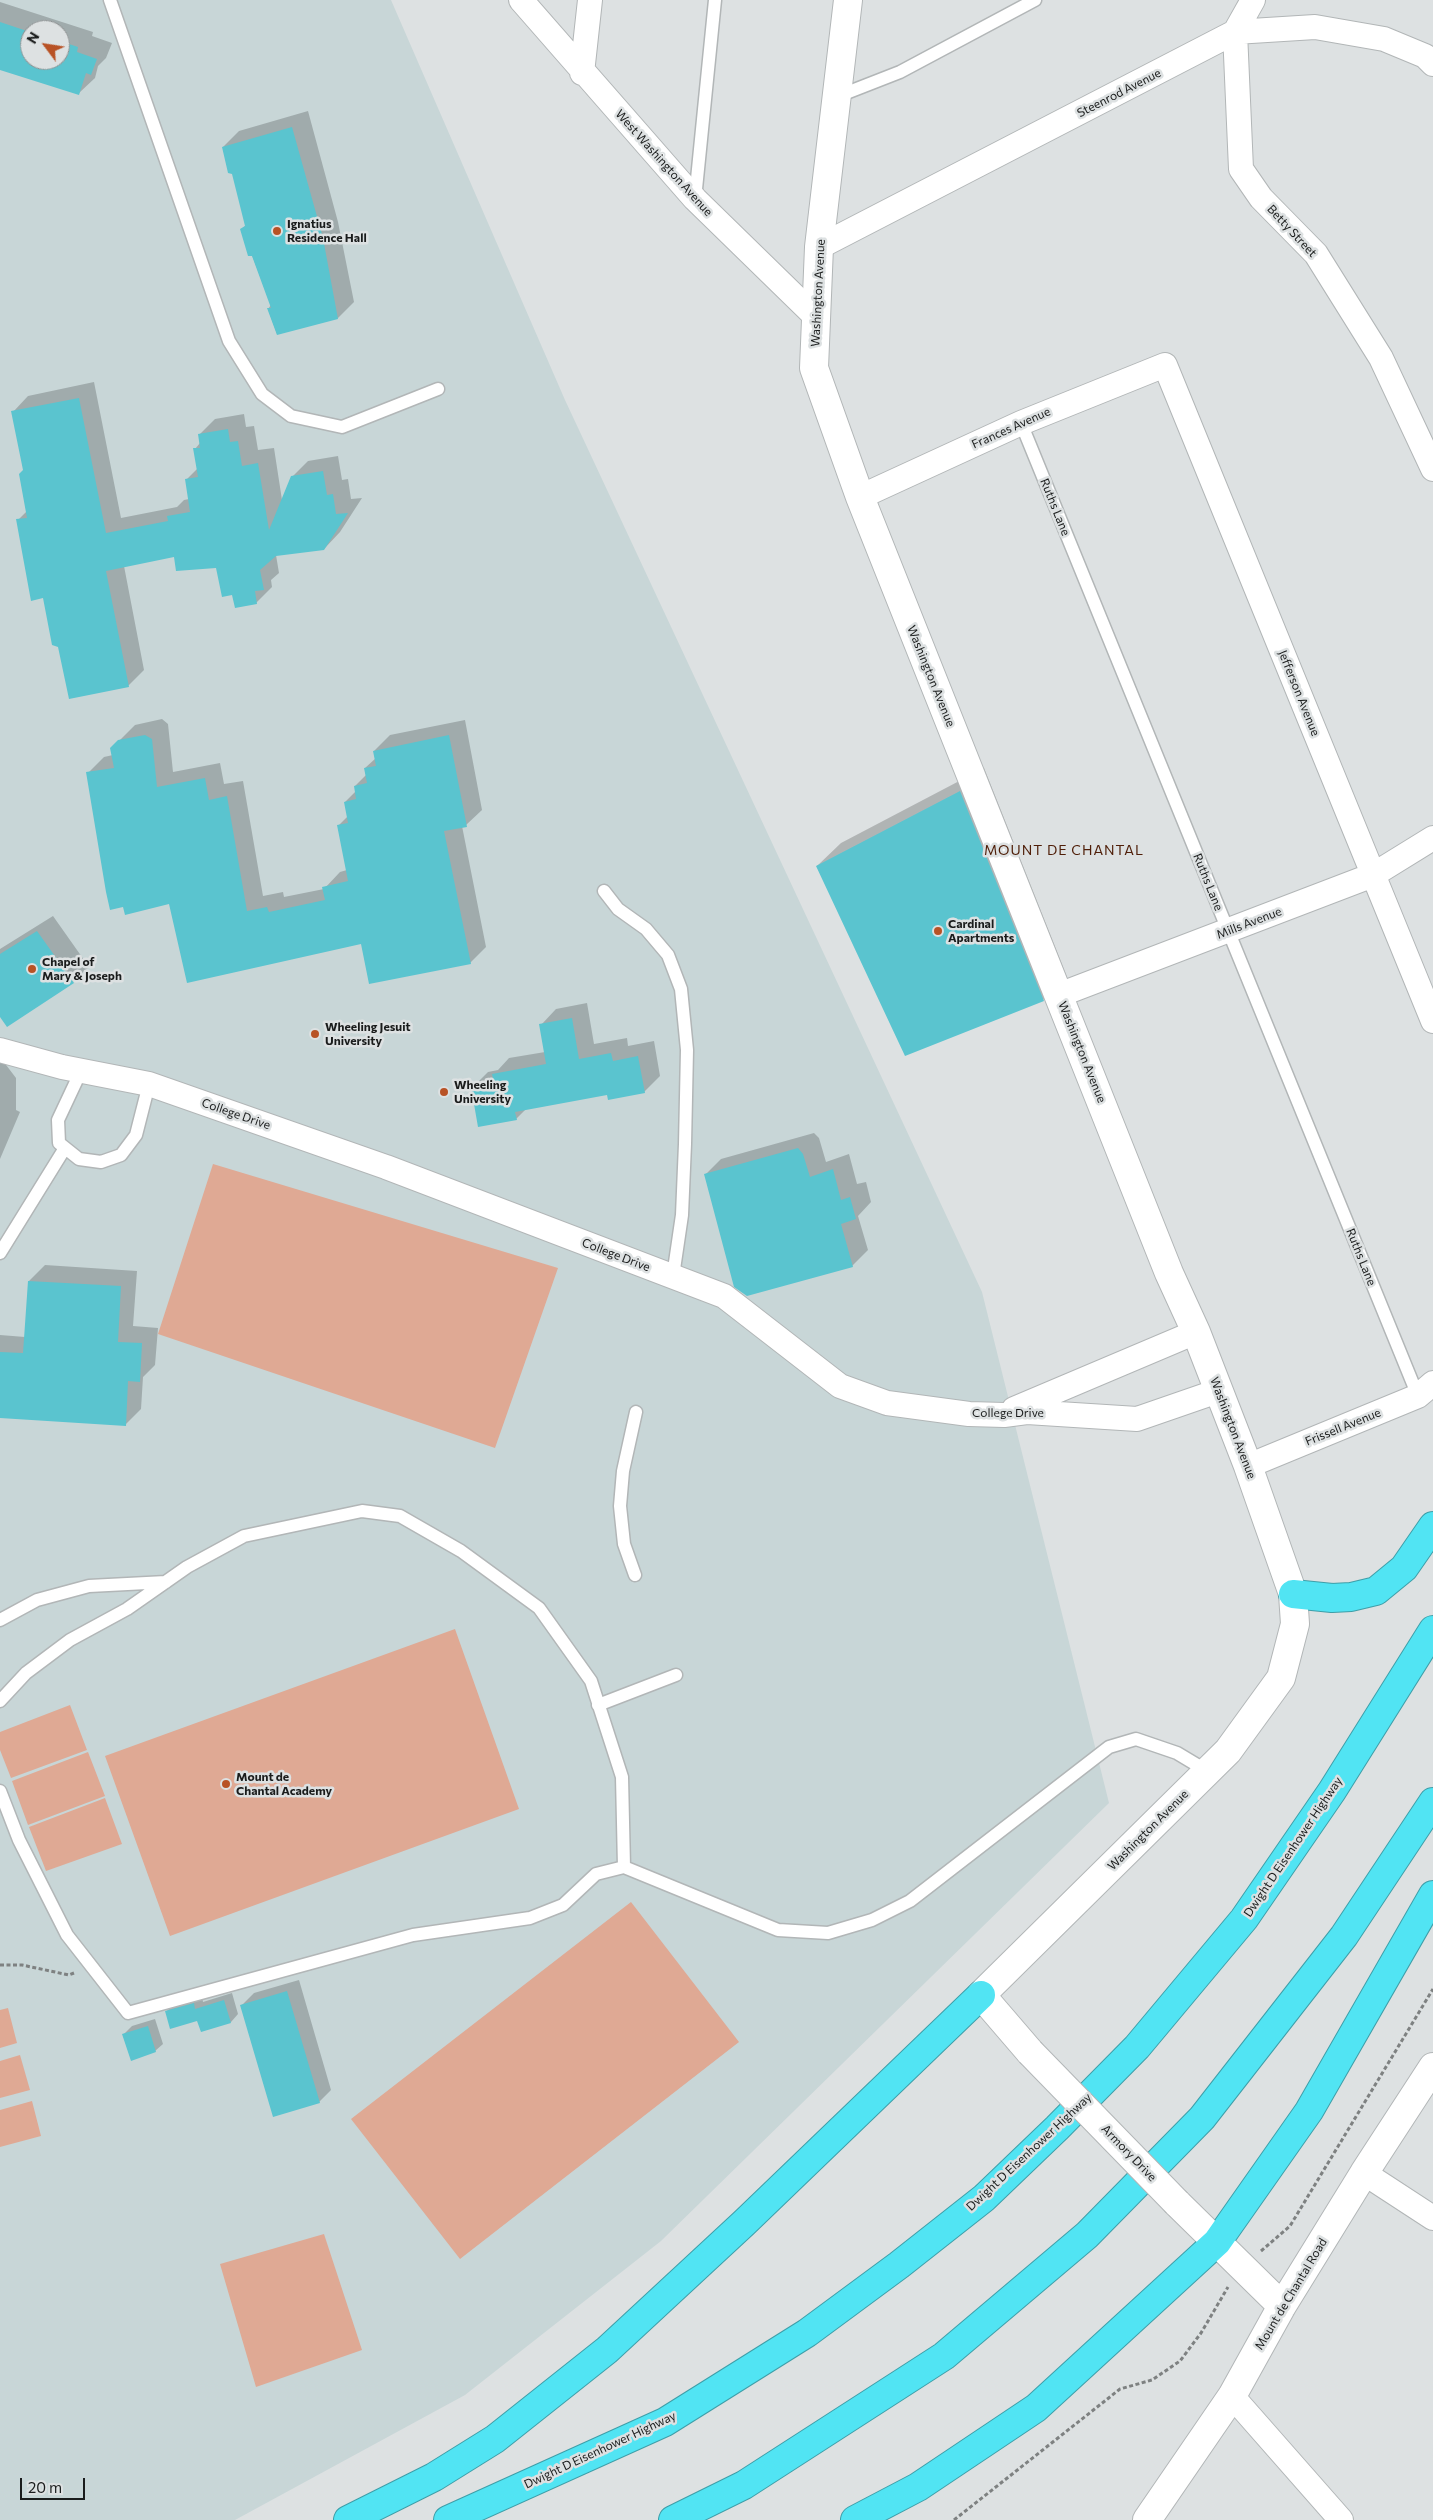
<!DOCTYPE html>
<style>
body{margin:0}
#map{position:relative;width:1433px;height:2520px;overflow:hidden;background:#dde1e2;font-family:Commissioner,sans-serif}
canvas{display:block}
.north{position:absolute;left:20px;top:20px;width:50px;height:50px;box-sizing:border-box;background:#dde1e2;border:1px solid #8f9293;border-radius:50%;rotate:301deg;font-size:14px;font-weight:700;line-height:20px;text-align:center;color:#1a1c1c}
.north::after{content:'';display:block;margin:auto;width:18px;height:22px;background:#b85225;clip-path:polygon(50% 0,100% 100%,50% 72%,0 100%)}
.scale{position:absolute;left:20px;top:2478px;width:65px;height:22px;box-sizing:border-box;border:2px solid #1a1c1c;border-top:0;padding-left:6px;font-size:15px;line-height:18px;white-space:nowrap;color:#1a1c1c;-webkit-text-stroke:4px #dde1e2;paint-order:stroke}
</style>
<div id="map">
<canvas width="1433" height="2520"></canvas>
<div class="north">N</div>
<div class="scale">20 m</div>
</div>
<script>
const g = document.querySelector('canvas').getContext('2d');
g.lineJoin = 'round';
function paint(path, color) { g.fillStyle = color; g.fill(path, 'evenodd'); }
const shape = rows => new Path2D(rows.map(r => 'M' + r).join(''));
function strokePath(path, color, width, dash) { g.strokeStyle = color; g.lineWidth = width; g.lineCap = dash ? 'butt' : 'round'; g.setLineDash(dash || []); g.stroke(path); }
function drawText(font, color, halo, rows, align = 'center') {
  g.font = font + ' Commissioner,sans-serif'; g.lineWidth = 5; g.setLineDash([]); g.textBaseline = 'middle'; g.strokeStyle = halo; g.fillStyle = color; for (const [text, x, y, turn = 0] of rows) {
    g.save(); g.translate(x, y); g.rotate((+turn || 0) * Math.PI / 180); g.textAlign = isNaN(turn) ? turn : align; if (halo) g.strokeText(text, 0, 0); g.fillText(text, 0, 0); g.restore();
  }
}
paint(shape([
 [0,0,391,0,565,400,982,1292,1109,1803,661,2241,465,2395,235,2520,0,2520],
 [30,30,60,30,60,60,30,60]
]), '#c8d6d7');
paint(shape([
 [213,1164,558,1268,495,1448,158,1334],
 [455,1629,519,1809,170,1936,105,1756],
 [70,1705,87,1750,11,1778,0,1750,0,1732],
 [88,1752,105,1796,28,1825,12,1781],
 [105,1798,122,1844,46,1871,29,1827],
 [631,1902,739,2042,460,2259,351,2119],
 [8,2008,17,2043,0,2048,0,2010],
 [20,2055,30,2090,0,2098,0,2061],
 [32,2101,41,2136,0,2147,0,2110],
 [324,2234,362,2350,256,2387,220,2264]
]), '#dfa994');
paint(shape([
 [0,2,93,32,92,36,112,43,106,58,98,66,95,78,79,93,0,68],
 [30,30,60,30,60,60,30,60],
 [308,111,338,222,354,302,338,318,277,334,268,309,271,305,242,229,246,225,233,172,223,147,239,131],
 [94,382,121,518,177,507,184,500,189,499,186,480,198,468,195,449,200,443,199,435,215,419,244,414,246,427,254,426,258,450,274,448,282,500,292,477,308,461,338,456,342,480,348,479,351,499,362,498,340,532,324,549,276,555,279,573,271,580,272,587,256,603,233,594,217,566,175,556,124,566,144,670,128,686,44,597,18,520,27,511,24,470,13,412,28,396],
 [162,719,168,724,173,772,220,763,224,784,243,781,263,896,283,892,284,897,324,889,340,872,347,870,338,826,348,816,345,802,356,791,355,786,366,775,365,768,376,758,374,751,390,735,465,720,482,810,466,825,462,826,486,947,470,963,170,903,88,773,104,757,113,755,112,748,135,725],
 [984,768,1067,977,1043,1000,817,866,841,843],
 [53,916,89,967,73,982,0,1015,0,949],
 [587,1003,594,1044,627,1038,628,1046,654,1041,660,1076,644,1092,608,1093,527,1108,516,1119,472,1088,488,1072,498,1070,509,1058,545,1052,541,1025,556,1009],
 [0,1057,16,1078,16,1110,20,1112,0,1159],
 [814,1133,819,1138,826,1162,849,1154,857,1184,866,1182,871,1202,858,1216,868,1250,852,1266,705,1175,721,1159],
 [45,1265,137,1271,133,1326,158,1328,155,1365,143,1377,141,1409,125,1425,0,1417,0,1335,25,1337,29,1281],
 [299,1980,331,2090,319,2102,242,2005,254,1993],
 [232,1993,238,2014,231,2022,201,2030,198,2020,166,2012,174,2004,202,1996,203,2002],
 [155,2019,163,2044,155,2051,124,2034,132,2026]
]), '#0003');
paint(shape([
 [0,22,30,32,30,60,60,60,60,41,78,47,77,52,97,59,91,75,86,73,79,95,0,70],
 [292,127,323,238,338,319,277,335,267,308,271,308,252,256,248,256,240,229,245,226,232,174,228,173,222,147],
 [79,398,106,533,168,521,167,516,190,512,185,479,198,477,193,448,200,448,198,434,228,429,230,442,238,441,242,466,258,463,269,530,291,476,323,471,327,495,333,494,336,514,348,513,324,550,276,556,260,570,264,590,255,591,257,604,235,608,232,595,222,597,216,568,176,571,174,557,106,571,129,687,69,699,58,647,52,645,43,598,31,601,16,519,27,518,19,474,23,470,11,411],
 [145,735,152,739,157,787,205,778,209,800,227,796,247,911,267,907,269,912,325,900,322,887,348,881,337,825,348,823,344,802,356,799,354,786,367,783,364,768,376,766,373,751,449,735,467,827,444,831,471,964,369,984,361,944,187,983,169,904,125,915,123,907,110,910,106,892,86,772,114,768,110,748,118,740],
 [960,791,1044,1001,905,1056,816,866],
 [37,931,74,983,7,1027,0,1017,0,954],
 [572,1018,579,1059,611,1053,613,1061,638,1056,645,1093,608,1100,607,1095,515,1112,517,1120,478,1127,471,1087,494,1083,492,1074,546,1064,539,1024],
 [798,1148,803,1154,810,1177,833,1169,841,1200,850,1197,856,1219,841,1224,853,1267,747,1296,734,1287,704,1174],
 [28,1281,121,1286,118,1342,142,1343,140,1382,128,1381,126,1426,0,1418,0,1352,23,1353],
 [287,1991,320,2103,273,2117,240,2005],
 [224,2000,231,2023,201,2032,197,2021,170,2029,165,2011,194,2003,195,2009],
 [148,2026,156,2052,131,2061,122,2034]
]), '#5ac4cf');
const lane = shape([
 [110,0,229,341,262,394,291,416,342,427,438,389],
 [836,97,900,72,1035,0],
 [695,199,715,0],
 [1021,423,1418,1396],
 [604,891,618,909,646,929,668,955,681,989,687,1050,685,1144,682,1215,673,1276],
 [81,1071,58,1120,59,1143,79,1159,101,1162,121,1155,136,1135,149,1084],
 [0,1253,65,1148],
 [635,1575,624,1544,620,1506,623,1471,636,1412],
 [0,1620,37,1600,89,1586,166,1582],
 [0,1701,26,1673,70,1640,127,1609,187,1567,244,1536,362,1511,400,1516,461,1551,539,1608,591,1681,622,1777,624,1867],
 [598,1705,676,1675],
 [0,1791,19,1840,67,1935,128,2013,413,1935,530,1918,563,1905,596,1874,624,1867,778,1930,828,1933,872,1920,910,1901,1109,1747,1136,1739,1177,1753,1207,1771]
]);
const street = shape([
 [521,0,695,199,816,317],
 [1235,32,1241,169,1261,198,1316,254,1381,358,1433,469],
 [1235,32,1253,0],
 [582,73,590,0],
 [819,247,1235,32,1315,27,1384,39,1425,56,1433,64],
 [860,497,1021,423,1165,365,1433,1021],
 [1059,995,1373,875,1433,838],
 [0,1050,62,1067,149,1084,386,1167,724,1296,840,1386,887,1403,969,1414,1004,1415,1027,1412,1137,1419,1218,1391],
 [1014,1409,1196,1332],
 [1248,1466,1418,1396,1433,1383],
 [1364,2173,1433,2218],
 [1232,2396,1341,2520]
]);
const secondary = shape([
 [848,0,819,247,814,368,860,497,1169,1273,1196,1332,1248,1466,1293,1594,1295,1624,1281,1678,1228,1751,981,1995,1030,2052],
 [1177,2203,1282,2306],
 [1147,2520,1232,2396,1282,2306,1364,2173,1433,2067]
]);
const highway = shape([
 [1293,1594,1332,1598,1351,1597,1376,1591,1404,1568,1433,1526],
 [348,2520,434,2477,495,2439,607,2350,744,2223,981,1995],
 [448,2520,665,2422,807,2333,899,2265,984,2198,1057,2128,1137,2047,1244,1919,1332,1791,1433,1630],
 [673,2520,744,2485,944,2356,1087,2235,1202,2118,1344,1936,1433,1802],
 [855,2520,918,2487,1036,2408,1217,2242,1309,2111,1433,1895]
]);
strokePath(lane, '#b2b6b7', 15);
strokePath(street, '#b2b6b7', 26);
strokePath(secondary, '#b2b6b7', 30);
strokePath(highway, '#3e9ea8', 30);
strokePath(shape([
 [0,1965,22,1965,69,1975,74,1973],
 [1261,2251,1290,2226,1433,1989],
 [954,2520,1120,2389,1152,2380,1180,2361,1201,2333,1228,2287]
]), '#7e8181', 3, [4, 2.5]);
strokePath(lane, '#fff', 12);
strokePath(street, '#fff', 24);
strokePath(secondary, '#fff', 28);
strokePath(highway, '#51e4f3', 28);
const secondaryBridge = shape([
 [1030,2052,1177,2203]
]);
strokePath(secondaryBridge, '#b2b6b7', 30, []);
strokePath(secondaryBridge, '#fff', 28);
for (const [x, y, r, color] of [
 [277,231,5,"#b85225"],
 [938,931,5,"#b85225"],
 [32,969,5,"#b85225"],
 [315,1034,5,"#b85225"],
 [444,1092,5,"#b85225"],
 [226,1784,5,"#b85225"]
]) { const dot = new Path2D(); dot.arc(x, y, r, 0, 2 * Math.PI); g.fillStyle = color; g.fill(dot); strokePath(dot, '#dde1e2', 2); }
drawText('12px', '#1a1c1c', '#dde1e2', [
 ["Steenrod Avenue",1119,93,-27],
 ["West Washington Avenue",664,163,48],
 ["Betty Street",1292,231,47],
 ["Washington Avenue",818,293,-87],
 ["Frances Avenue",1011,428,-24],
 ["Ruths Lane",1055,507,68],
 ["Washington Avenue",931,676,68],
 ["Jefferson Avenue",1299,693,68],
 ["Ruths Lane",1208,882,68],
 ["Mills Avenue",1249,923,-21],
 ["Washington Avenue",1082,1052,68],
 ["College Drive",236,1114,19],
 ["College Drive",616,1255,21],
 ["Ruths Lane",1361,1257,68],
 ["College Drive",1008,1413],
 ["Frissell Avenue",1343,1427,-22],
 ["Washington Avenue",1233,1428,69],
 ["Washington Avenue",1148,1830,-45],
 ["Dwight D Eisenhower Highway",1293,1847,-56],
 ["Dwight D Eisenhower Highway",1029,2152,-43],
 ["Armory Drive",1129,2153,46],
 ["Mount de Chantal Road",1291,2294,-59],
 ["Dwight D Eisenhower Highway",600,2450,-25]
]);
drawText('bold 12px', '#1a1c1c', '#dde1e2', [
 ["Ignatius",287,224],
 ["Residence Hall",287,238],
 ["Cardinal",948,924],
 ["Apartments",948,938],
 ["Chapel of",42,962],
 ["Mary & Joseph",42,976],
 ["Wheeling Jesuit",325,1027],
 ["University",325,1041],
 ["Wheeling",454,1085],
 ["University",454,1099],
 ["Mount de",236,1777],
 ["Chantal Academy",236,1791]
], 'left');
g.letterSpacing = '1px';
drawText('14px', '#4f1e08', '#dde1e2', [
 ["MOUNT DE CHANTAL",1064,850]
]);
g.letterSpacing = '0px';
</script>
